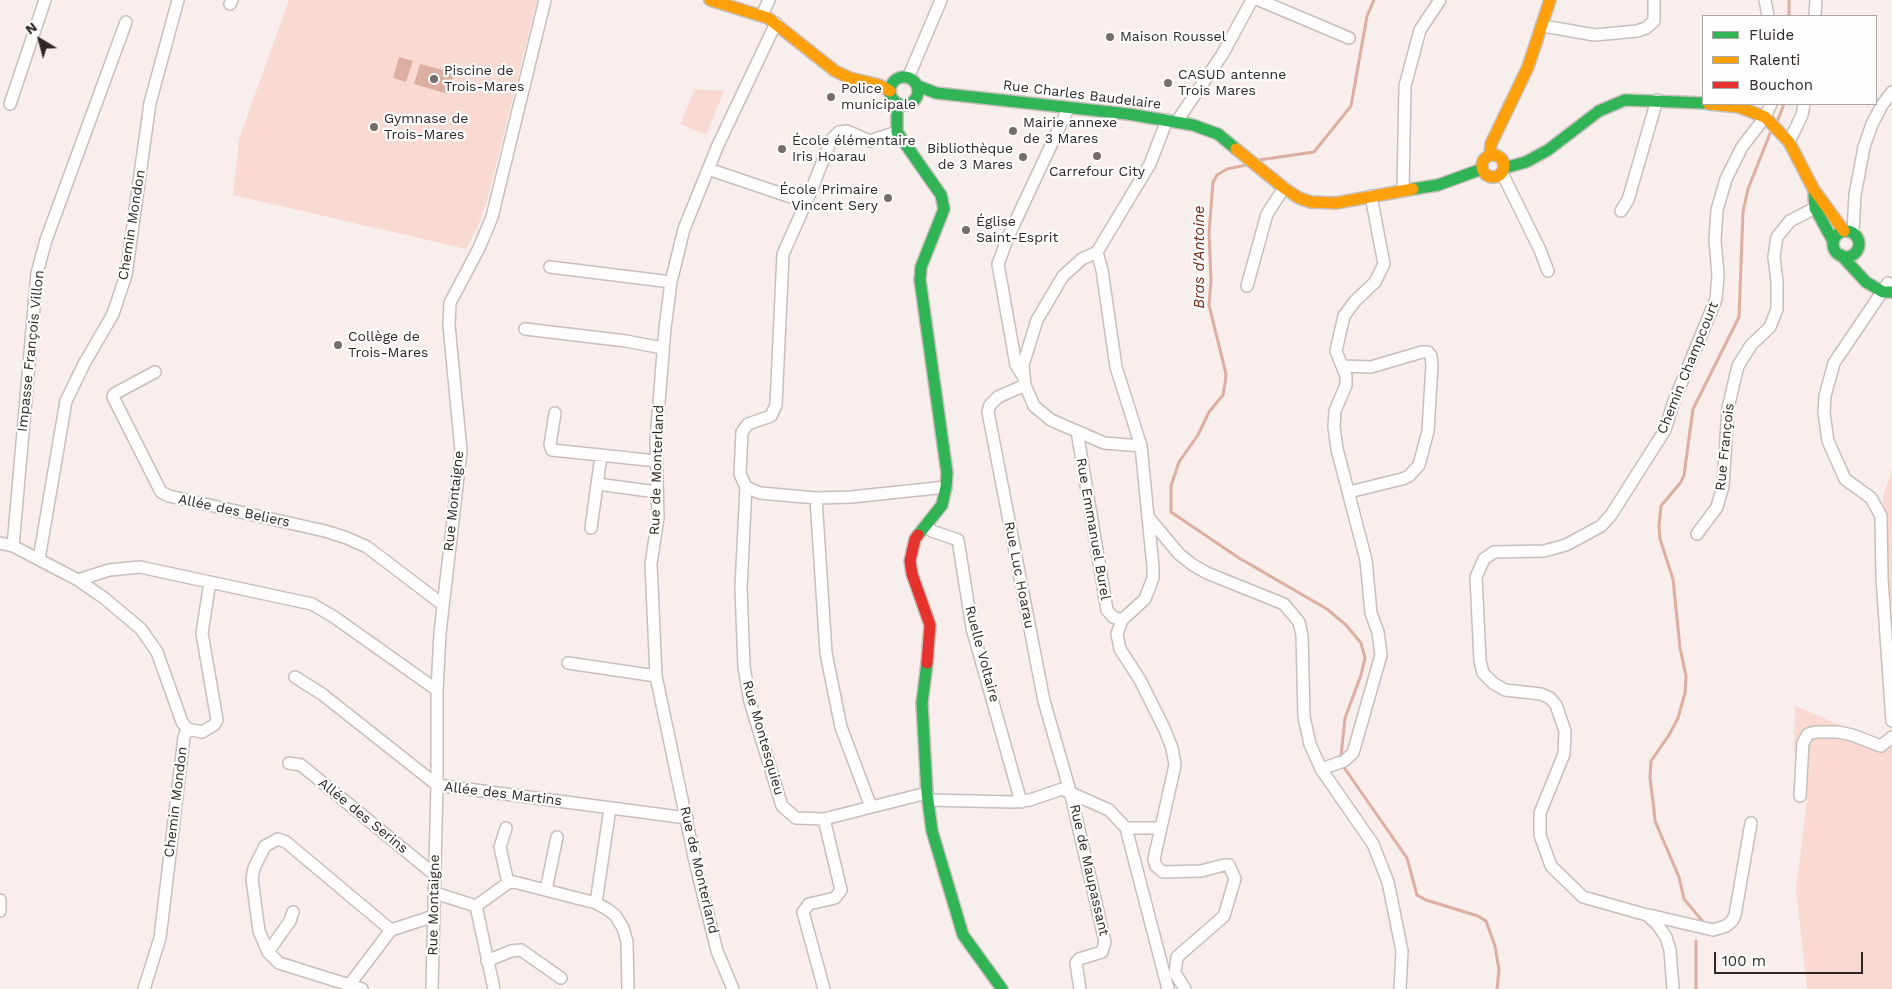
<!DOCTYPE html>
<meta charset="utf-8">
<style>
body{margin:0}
#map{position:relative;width:1892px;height:989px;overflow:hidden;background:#f8eeeb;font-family:"Work Sans",sans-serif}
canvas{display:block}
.legend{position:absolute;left:1702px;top:15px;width:175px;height:90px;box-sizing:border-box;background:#fdfdfd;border:1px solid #aaa7a7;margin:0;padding:6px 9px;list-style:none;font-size:15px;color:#2e2725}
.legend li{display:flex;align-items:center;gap:10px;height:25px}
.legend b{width:25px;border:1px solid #aaa7a7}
.north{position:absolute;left:15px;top:15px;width:50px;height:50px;-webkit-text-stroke:4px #fdfdfd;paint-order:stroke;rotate:323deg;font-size:14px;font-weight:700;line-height:20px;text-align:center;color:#2e2725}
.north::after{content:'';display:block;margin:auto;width:18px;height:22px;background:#2e2725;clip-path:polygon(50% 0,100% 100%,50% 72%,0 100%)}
.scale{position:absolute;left:1714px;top:952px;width:149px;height:22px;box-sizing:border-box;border:2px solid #2e2725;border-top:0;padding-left:6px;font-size:15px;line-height:18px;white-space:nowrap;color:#2e2725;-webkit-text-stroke:4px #fdfdfd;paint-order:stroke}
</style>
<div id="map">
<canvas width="1892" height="989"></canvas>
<ul class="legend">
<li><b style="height:6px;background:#30b455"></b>Fluide</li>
<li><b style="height:6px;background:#ff9f0a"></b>Ralenti</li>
<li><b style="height:6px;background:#e5322d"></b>Bouchon</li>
</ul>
<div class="north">N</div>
<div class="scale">100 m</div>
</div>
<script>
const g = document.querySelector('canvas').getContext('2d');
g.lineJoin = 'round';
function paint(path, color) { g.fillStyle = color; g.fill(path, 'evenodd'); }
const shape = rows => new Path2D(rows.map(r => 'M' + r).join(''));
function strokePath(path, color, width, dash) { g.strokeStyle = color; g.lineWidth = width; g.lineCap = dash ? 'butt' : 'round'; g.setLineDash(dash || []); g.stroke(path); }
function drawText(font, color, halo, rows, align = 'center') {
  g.font = font + ' "Work Sans",sans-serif'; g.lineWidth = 4.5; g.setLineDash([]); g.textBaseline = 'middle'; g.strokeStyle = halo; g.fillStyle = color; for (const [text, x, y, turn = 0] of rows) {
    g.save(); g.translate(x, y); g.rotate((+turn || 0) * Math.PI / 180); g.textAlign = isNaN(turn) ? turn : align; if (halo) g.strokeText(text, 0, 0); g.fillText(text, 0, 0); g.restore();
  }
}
paint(shape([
 [289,0,537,0,487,201,478,226,466,249,233,195,239,139],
 [695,89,724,91,706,135,680,124],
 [1892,470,1892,643,1883,496],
 [1795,706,1892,747,1892,989,1807,989,1796,890,1807,800,1794,750]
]), '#f9dad2');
paint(shape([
 [399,57,413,61,406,82,393,78],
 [420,64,454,73,448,94,414,84]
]), '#ddaea2');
strokePath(shape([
 [1789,0,1789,16],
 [1777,122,1784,104],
 [1259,160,1314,152,1351,106,1367,16,1374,0],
 [1246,165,1227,169,1217,175,1213,182,1209,233,1211,280,1209,305,1226,374,1225,384,1223,395,1209,412,1198,435,1179,462,1171,486,1171,512,1239,558,1327,609,1346,625,1361,643,1365,658,1361,675,1345,718,1341,756],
 [1343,766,1407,858,1417,895,1426,900,1478,916,1486,921,1495,946,1499,970,1497,989],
 [1704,923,1684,899,1679,877,1655,821,1654,810,1650,778,1651,761,1669,735,1678,718,1685,693,1686,676,1680,648,1673,579,1660,539,1659,526,1661,506,1681,482,1684,475,1693,409,1739,317,1743,212,1748,189,1771,131],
 [1696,941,1696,989]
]), '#ddaea2', 3);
const street = shape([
 [1259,0,1349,38],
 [1765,0,1768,16],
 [230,4,232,0],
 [762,15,769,0],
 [1815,16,1816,0],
 [1543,26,1595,35,1637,31,1646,28,1654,21,1654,0],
 [908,78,941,0],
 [10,104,45,0],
 [1167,120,1150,164,1097,252,1102,270,1116,367,1141,446,1153,567,1153,578,1145,599,1122,620,1117,634,1120,649,1140,680,1164,728,1172,748,1175,765,1154,859,1156,866,1163,872,1201,871,1224,865,1229,865,1235,879,1224,916,1177,957,1175,973,1185,989],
 [1177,121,1222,55,1252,0],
 [897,132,870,141,847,131,839,132,831,140,809,196,783,254,776,405,771,416,748,424,742,432,740,474,746,487,760,493,816,498,851,497,946,487],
 [1789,142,1802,115,1804,104],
 [708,169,806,202],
 [1502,173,1540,250,1548,271],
 [1403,191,1405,86,1420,30,1440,0],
 [1621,211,1628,200,1657,100],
 [1853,233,1855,195,1864,147,1872,124,1882,105,1892,92],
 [550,267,671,282],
 [1888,283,1834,363,1825,396,1824,413,1828,441,1845,479,1871,498,1881,516,1882,578,1892,721],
 [1247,286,1267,214,1284,188],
 [525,329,626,341,662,348],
 [1343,366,1371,367,1422,352,1428,352,1431,356,1432,365,1428,431,1419,465,1409,476,1402,479,1349,492],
 [155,372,114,394,113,397,161,492,169,496,325,531,347,538,367,547,442,604],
 [1023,376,1016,365,998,264,1008,237,1068,109],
 [1025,385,1034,406,1051,420,1104,443,1141,446],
 [555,413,550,445,552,450,657,461],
 [1077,431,1107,610,1113,617,1122,620],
 [597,484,657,492],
 [746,487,741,588,744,667,750,702,782,806,796,818,824,819,927,793],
 [816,498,826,653,841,727,871,807],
 [1149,518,1179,554,1193,565,1207,573,1284,604,1299,622,1302,635,1304,717,1310,744,1321,769,1373,844,1388,882,1402,951,1400,989],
 [926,525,932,531,958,540,972,628,1021,802],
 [591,528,601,456],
 [1697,534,1717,507,1723,486,1728,408,1738,366,1751,345,1770,327,1777,309,1777,282,1774,257,1777,237,1790,221,1815,208],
 [0,543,13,546,78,580,104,598,141,629,157,652,182,722,187,729],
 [13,546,37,273,46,240,126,22],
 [39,559,66,401,84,364,113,314,126,275,150,103,178,0],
 [78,580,109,570,140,567,312,604,334,617,437,690],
 [568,663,656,676],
 [295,677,322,694,437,785,687,818],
 [187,729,202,732,214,725,217,720,202,633,210,582],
 [289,763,301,765,435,875],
 [1321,769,1344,761,1353,753,1381,655,1378,632,1371,613,1366,560,1337,449,1334,427,1335,411,1346,385,1346,376,1336,351,1344,316,1355,301,1375,282,1384,264,1371,196],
 [1800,796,1803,743,1808,734,1816,732,1838,732,1852,735,1881,746,1892,737],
 [929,800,1013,802,1030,800,1062,789,1109,810,1126,828,1168,989],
 [506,828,500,847,508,883],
 [1126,828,1160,828],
 [546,890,557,837],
 [435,893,476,906],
 [0,900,0,911],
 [596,903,610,808],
 [476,906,508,883,514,882,596,903,607,909,615,915,623,928,627,942,628,989],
 [476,906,494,989],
 [1649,915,1713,930,1726,926,1732,921,1735,915,1751,823],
 [268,952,290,921,293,912],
 [487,961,511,951,521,950,561,978],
 [350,984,391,930],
 [144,989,160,938,184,737,187,729],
 [362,989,279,963,268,952,259,931,252,879,254,868,265,846,278,839,286,842,391,930,434,916],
 [432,989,437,785,437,690,440,633,461,451,449,325,450,303,479,248,492,217,545,0],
 [733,989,717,951,696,866,656,676,651,564,658,518,656,440,665,328,671,282,684,229,718,145,776,23],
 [824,989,803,912,809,904,835,898,841,890,824,819],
 [1080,989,1076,963,1079,959,1102,952,1105,942,1070,791,1044,701,988,412,990,405,998,397,1025,385,1023,365,1037,320,1063,276,1082,259,1097,252],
 [1673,989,1670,950,1666,937,1657,924,1647,915,1583,897,1551,866,1540,835,1540,813,1564,754,1565,731,1556,705,1550,698,1541,694,1505,690,1493,683,1483,673,1480,661,1476,577,1484,559,1494,552,1544,551,1566,545,1601,526,1611,515,1665,430,1674,401,1716,299,1718,275,1715,240,1717,210,1726,179,1742,147,1765,117,1771,104]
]);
const fast = shape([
 '890 91a14 14 0 1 1 28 0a14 14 0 1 1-28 0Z',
 [918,86,936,93,1128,114,1193,125,1218,134,1236,149],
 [897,104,897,132,941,195,944,209,921,267,920,280,947,473,946,487,942,505,918,535],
 [1504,168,1526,162,1548,150,1599,111,1625,100,1703,103],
 [1413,189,1438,185,1482,169],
 [1814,195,1815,208,1833,241],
 '1833 244a13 13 0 1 1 26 0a13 13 0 1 1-26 0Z',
 [1841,255,1866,282,1883,292,1892,292],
 [927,663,922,703,927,793,932,831,963,935,1002,989]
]);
const slow = shape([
 [710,0,768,18,835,71,850,78,879,85,890,91],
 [1709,104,1739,107,1765,117,1789,142,1814,190,1844,231],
 [1236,149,1284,188,1299,198,1311,202,1336,203,1413,189],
 '1482 166a11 11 0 1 1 22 0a11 11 0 1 1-22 0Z',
 [1490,155,1491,144,1528,67,1550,0]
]);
const jam = shape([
 [918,535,915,539,910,561,912,574,930,625,927,663]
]);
strokePath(street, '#c7bfbc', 14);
strokePath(fast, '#c7bfbc', 14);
strokePath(slow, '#c7bfbc', 14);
strokePath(jam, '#c7bfbc', 14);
strokePath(street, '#fefcfc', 11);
strokePath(fast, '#30b455', 11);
strokePath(slow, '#ff9f0a', 11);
strokePath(jam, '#e5322d', 11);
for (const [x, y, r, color] of [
 [1110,37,5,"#756d6a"],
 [434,79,5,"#756d6a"],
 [1168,83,5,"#756d6a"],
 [831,97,5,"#756d6a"],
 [374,127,5,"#756d6a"],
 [1013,131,5,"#756d6a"],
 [782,149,5,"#756d6a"],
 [1097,156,5,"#756d6a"],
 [1023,157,5,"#756d6a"],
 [888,198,5,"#756d6a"],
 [966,230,5,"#756d6a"],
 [338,345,5,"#756d6a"]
]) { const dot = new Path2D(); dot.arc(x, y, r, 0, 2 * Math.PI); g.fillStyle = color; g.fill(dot); strokePath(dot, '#fdfdfd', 2); }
drawText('14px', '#2e2725', '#fdfdfd', [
 ["Maison Roussel",1120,37],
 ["Piscine de",444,71],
 ["Trois-Mares",444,87],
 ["CASUD antenne",1178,75],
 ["Trois Mares",1178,91],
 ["Police",841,89],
 ["municipale",841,105],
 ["Gymnase de",384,119],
 ["Trois-Mares",384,135],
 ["Mairie annexe",1023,123],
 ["de 3 Mares",1023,139],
 ["École élémentaire",792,141],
 ["Iris Hoarau",792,157],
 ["Bibliothèque",1013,149,"right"],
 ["de 3 Mares",1013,165,"right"],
 ["Carrefour City",1097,172,"center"],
 ["École Primaire",878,190,"right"],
 ["Vincent Sery",878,206,"right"],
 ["Église",976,222],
 ["Saint-Esprit",976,238],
 ["Collège de",348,337],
 ["Trois-Mares",348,353]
], 'left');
drawText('14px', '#2e2725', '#fdfdfd', [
 ["Rue Charles Baudelaire",1082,95,7],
 ["Chemin Mondon",132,225,-81],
 ["Impasse François Villon",31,351,-84],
 ["Chemin Champcourt",1688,368,-68],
 ["Rue François",1725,447,-84],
 ["Rue de Monterland",657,470,-88],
 ["Rue Montaigne",454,501,-84],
 ["Allée des Beliers",234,511,12],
 ["Rue Emmanuel Burel",1093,529,80],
 ["Rue Luc Hoarau",1019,575,79],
 ["Ruelle Voltaire",982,654,75],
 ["Rue Montesquieu",763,738,74],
 ["Allée des Martins",503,794,7],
 ["Chemin Mondon",176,802,-83],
 ["Allée des Serins",363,816,39],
 ["Rue de Monterland",699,870,77],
 ["Rue de Maupassant",1089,870,77],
 ["Rue Montaigne",434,905,-89]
]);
drawText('italic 15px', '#762b19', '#fdfdfd', [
 ["Bras d'Antoine",1200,257,-90]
]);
</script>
